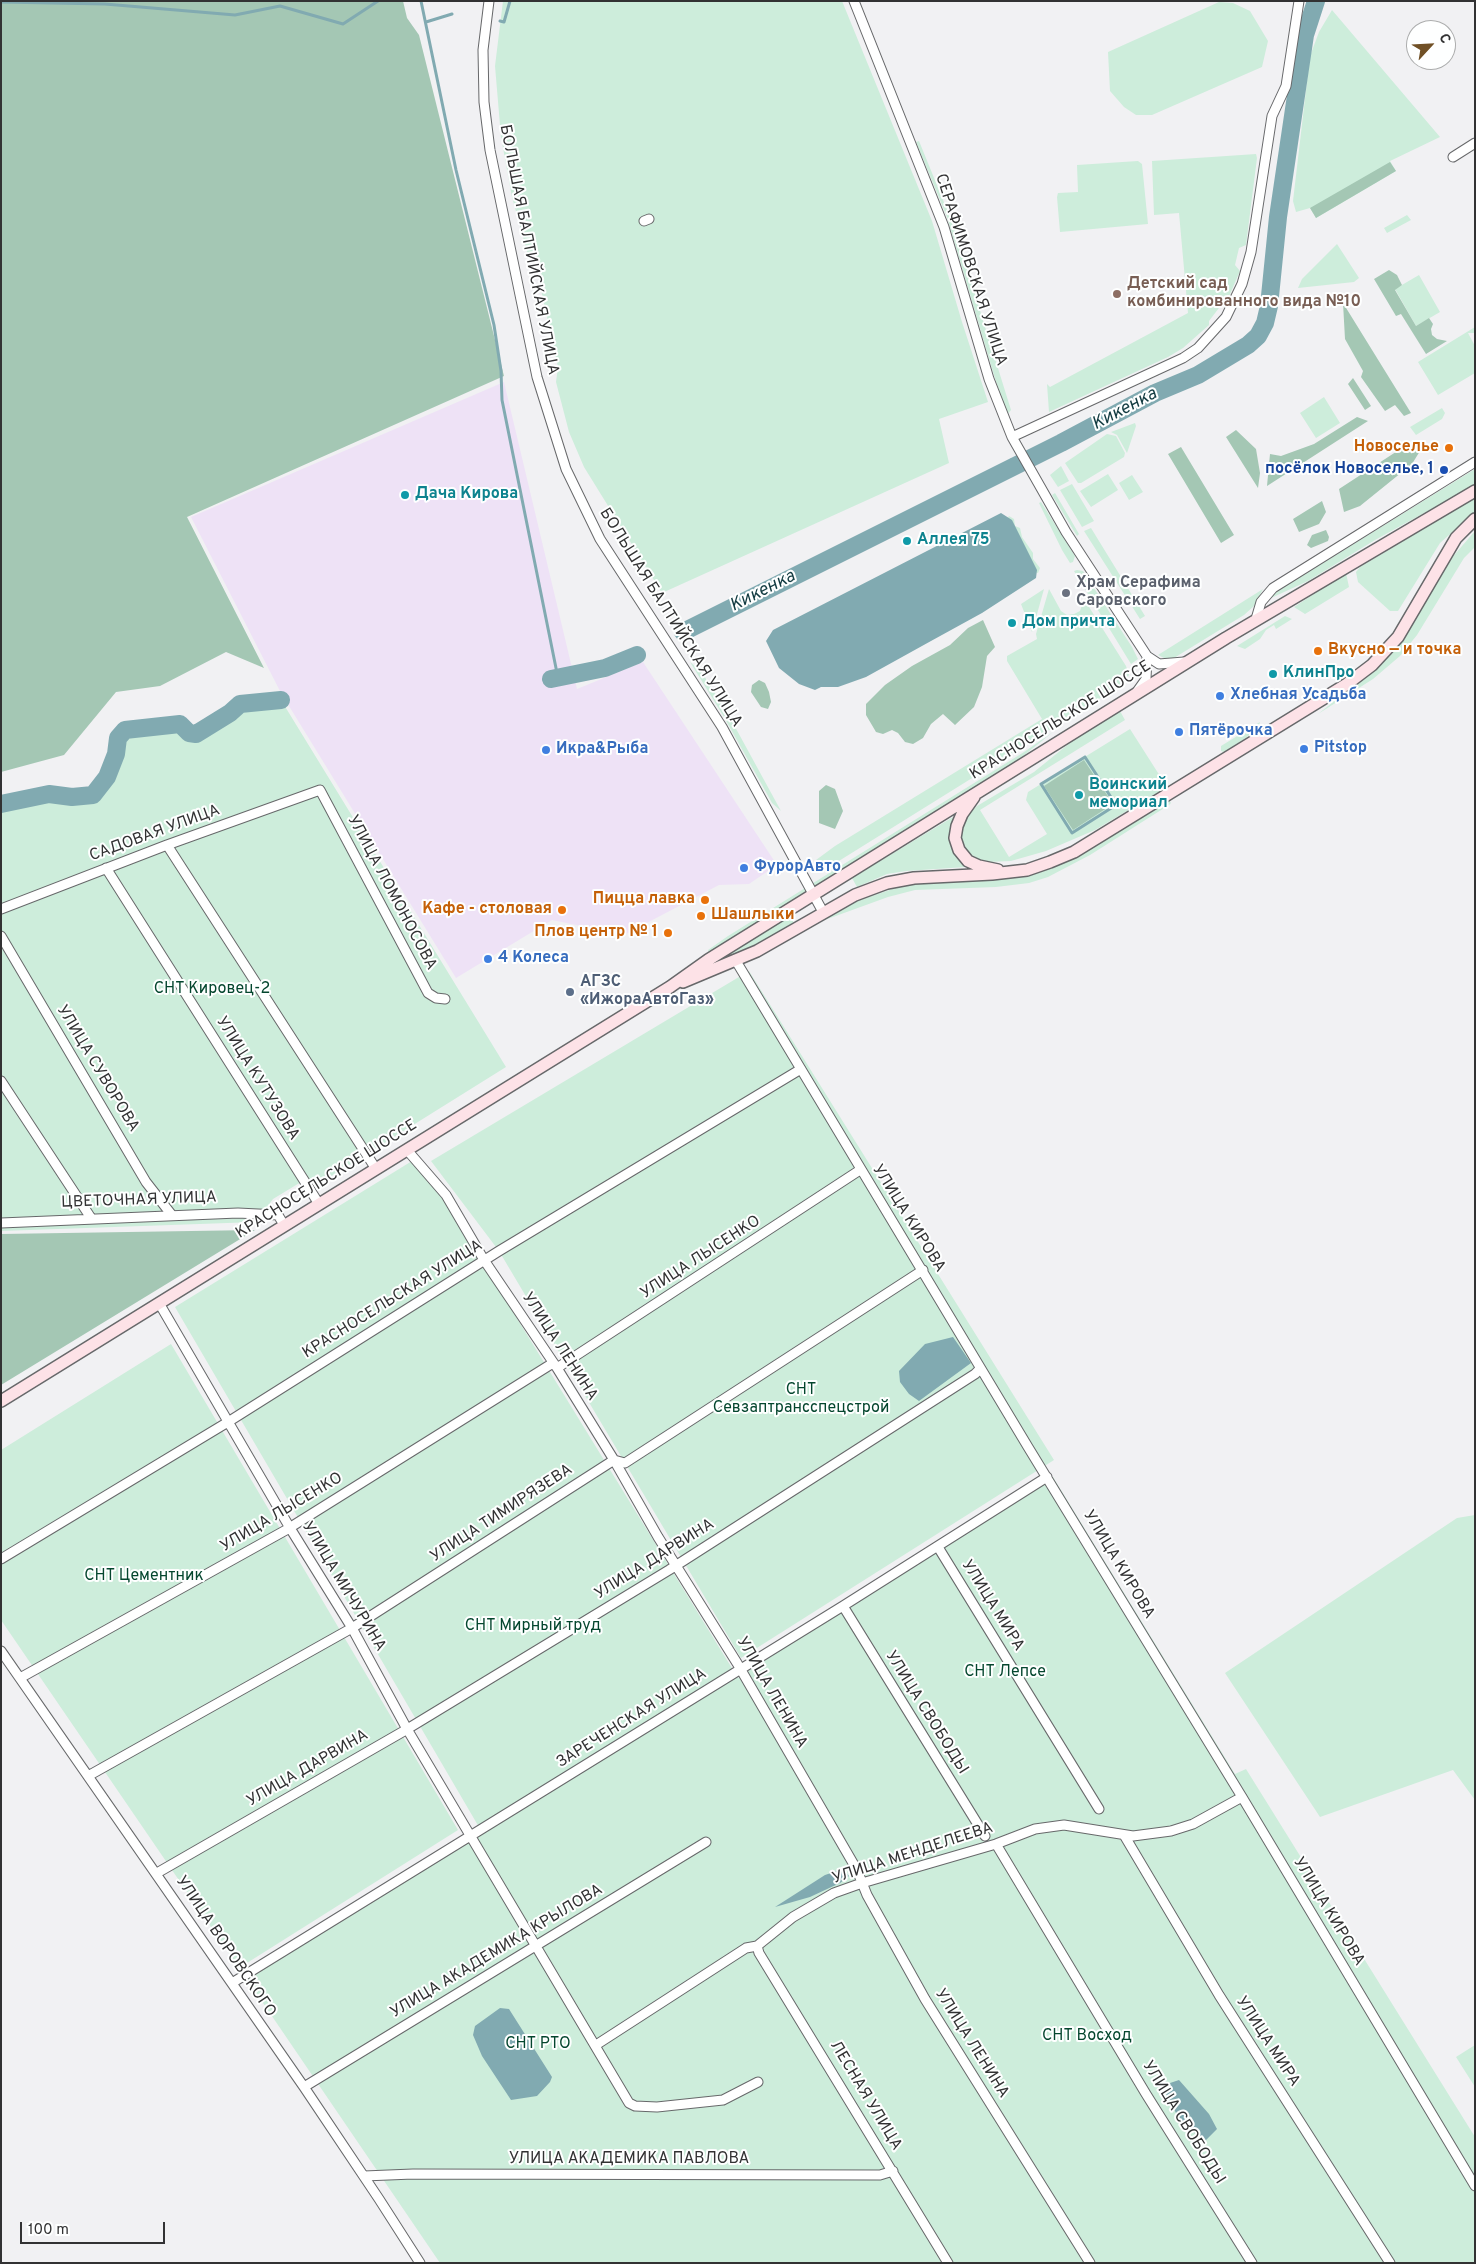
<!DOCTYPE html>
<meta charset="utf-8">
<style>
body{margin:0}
#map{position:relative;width:1476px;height:2264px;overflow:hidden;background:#f1f1f3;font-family:Overpass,sans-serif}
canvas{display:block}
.frame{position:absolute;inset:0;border:2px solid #323233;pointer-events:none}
.north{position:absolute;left:1406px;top:20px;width:50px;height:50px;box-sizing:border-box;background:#feffff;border:1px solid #acadad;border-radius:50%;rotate:65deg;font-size:14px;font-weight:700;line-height:20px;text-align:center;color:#323233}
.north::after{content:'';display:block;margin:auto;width:18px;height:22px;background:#705026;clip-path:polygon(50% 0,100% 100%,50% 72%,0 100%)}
.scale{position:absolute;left:20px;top:2222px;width:145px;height:22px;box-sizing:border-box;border:2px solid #323233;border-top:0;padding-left:6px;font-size:15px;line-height:18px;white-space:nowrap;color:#323233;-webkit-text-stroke:4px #feffff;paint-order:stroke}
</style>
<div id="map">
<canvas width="1476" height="2264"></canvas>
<div class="frame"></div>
<div class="north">С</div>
<div class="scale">100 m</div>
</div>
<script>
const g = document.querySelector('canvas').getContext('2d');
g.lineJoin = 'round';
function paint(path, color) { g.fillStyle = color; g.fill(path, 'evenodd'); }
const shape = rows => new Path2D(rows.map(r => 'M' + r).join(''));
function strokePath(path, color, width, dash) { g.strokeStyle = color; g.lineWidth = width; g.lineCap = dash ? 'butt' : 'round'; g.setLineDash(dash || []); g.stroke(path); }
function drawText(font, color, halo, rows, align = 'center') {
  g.font = font + ' Overpass,sans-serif'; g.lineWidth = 4; g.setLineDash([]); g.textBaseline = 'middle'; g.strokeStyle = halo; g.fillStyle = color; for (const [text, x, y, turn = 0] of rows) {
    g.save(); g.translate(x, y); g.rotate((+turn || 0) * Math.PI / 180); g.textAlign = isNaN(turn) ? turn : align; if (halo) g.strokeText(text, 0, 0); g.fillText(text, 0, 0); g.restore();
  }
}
paint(shape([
 [504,382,577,689,643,662,777,865,749,884,719,885,624,935,552,920,456,978,281,693,191,517]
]), '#eee2f6');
paint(shape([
 [503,1,842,1,932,221,962,322,988,402,939,419,949,463,662,593,584,467,569,432,556,382,558,367,537,272,528,255,512,197,501,137,495,66],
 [1219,2,1233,3,1250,11,1268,41,1262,67,1152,115,1136,115,1124,107,1110,91,1108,52],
 [1332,10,1440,137,1390,161,1396,171,1316,218,1310,208,1296,212,1293,201,1310,56,1319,32],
 [919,141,954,227,1011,410,1008,414,996,382,947,217,916,142],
 [1256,154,1257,158,1246,245,1239,248,1235,265,1240,271,1227,301,1222,304,1209,321,1209,325,1183,348,1168,357,1049,412,1047,384,1050,387,1188,313,1179,213,1154,215,1152,161],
 [1138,161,1142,164,1148,224,1060,232,1057,197,1058,193,1078,192,1077,165],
 [1407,215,1411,220,1387,233,1384,228],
 [1337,244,1359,278,1354,282,1298,288,1302,279],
 [1419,275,1440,312,1416,326,1395,289],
 [1475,327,1475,333,1468,333,1475,346,1475,373,1438,395,1418,362],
 [1324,397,1340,423,1316,438,1300,413],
 [1442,408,1445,413,1442,419,1416,435,1410,427],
 [1135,423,1136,426,1127,453,1117,435,1111,432],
 [1107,434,1116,436,1125,453,1124,457,1081,483,1078,483,1065,463],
 [1061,466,1069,481,1058,487,1050,475],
 [1475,469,1475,485,1375,540,1308,581,1269,599,1268,597],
 [1108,474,1118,490,1091,507,1080,491],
 [1132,475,1143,492,1129,500,1119,483],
 [1072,484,1094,521,1082,527,1060,490],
 [1055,493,1079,534,1077,536,1052,495],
 [1475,498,1475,512,1440,543,1398,611,1390,611,1358,582,1356,572,1360,567],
 [1041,502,1075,556,1073,562,1070,563,1062,550,1039,503],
 [1009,516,1014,519,1015,526,1020,528,1022,537,1033,553,1033,559,1040,568,1038,573,1034,572,1007,519],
 [1091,528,1145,616,1140,619,1084,531],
 [1475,531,1475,547,1464,558,1417,635,1400,656,1373,679,1318,714,1377,667,1396,647,1415,621,1449,561],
 [1077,570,1083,571,1132,647,1138,659,1131,664,1074,571],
 [1346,573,1349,587,1305,614,1294,607],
 [1044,589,1032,632,1021,604],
 [1049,589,1061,611,1067,615,1074,614,1080,611,1084,599,1126,666,1129,675,1124,683,1078,712,1077,711,1066,717,1067,719,834,864,820,865,816,860,835,846,1042,719,1007,661,1007,656,1037,639,1036,634],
 [1263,589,1254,606,1244,615,1174,658,1166,659,1158,655],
 [1285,616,1292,619,1276,629,1274,625,1266,630,1260,639,1245,649,1237,646],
 [690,662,701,671,728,714,781,811,772,803,724,717],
 [281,700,506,1067,325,1180,306,1179,273,1199,256,1222,1,1231,1,804,49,794,72,797,94,795,107,777,116,754,118,738,125,730,177,718,189,733,196,734,230,713,240,704],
 [1120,711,1125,720,980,810,1009,857,1047,834,1026,800,1028,792,1130,729,1167,787,1095,830,1046,851,1011,861,988,862,980,861,967,851,962,840,962,828,965,818,969,813,977,806,1034,772,1071,742],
 [1260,722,1258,728,1243,740,1224,752,1221,751,1221,746],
 [1053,732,1017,761,709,954,708,950,728,936,1024,752],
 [1169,800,1171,803,1169,805,1090,855,1048,877,1029,883,996,887,915,890,888,897,822,921,855,902,898,887,925,883,994,880,1039,873,1069,861],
 [953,817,951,835,966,867,906,871,887,874,857,887,852,878],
 [793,915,793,923,765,940,716,962,715,958],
 [749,971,1054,1460,741,1658,499,1251,431,1161],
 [412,1161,443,1198,738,1678,938,1547,1053,1477,1235,1774,1246,1769,1475,2137,1475,2263,440,2263,246,1978,483,1834,175,1307],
 [171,1344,458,1830,239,1968,1,1620,1,1450],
 [1475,1515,1475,1800,1453,1770,1320,1817,1225,1673,1457,1518],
 [1475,2045,1475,2087,1456,2057]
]), '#cdeddb');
paint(shape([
 [1,1,403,1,407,18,419,35,504,376,187,517,264,668,226,652,160,686,116,692,64,755,1,772],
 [1390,162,1396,171,1316,218,1310,208],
 [1389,270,1397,275,1402,285,1395,290,1416,326,1429,318,1433,324,1431,329,1432,335,1437,339,1447,341,1426,354,1401,314,1396,316,1374,279],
 [1343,303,1411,413,1404,416,1395,405,1385,411,1361,377,1363,371,1345,339],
 [1353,378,1371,406,1365,410,1348,384],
 [1357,417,1368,421,1267,486,1270,454,1281,456,1314,444],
 [1236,430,1256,449,1260,473,1258,488,1226,437],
 [1405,446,1420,451,1412,464,1360,506,1344,512,1339,489],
 [1181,447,1234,535,1221,543,1168,454],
 [1322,501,1326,512,1319,524,1299,532,1293,519],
 [1326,530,1329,537,1328,541,1311,548,1307,545,1312,535],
 [983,620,995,647,987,656,982,687,974,707,955,725,943,714,931,724,923,738,913,744,905,742,898,733,892,730,883,734,876,732,866,715,866,704,885,685,912,666,950,645,968,628],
 [759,680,765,683,769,692,771,702,768,709,761,707,751,692,752,685],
 [1084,760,1113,804,1073,830,1044,786],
 [826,785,835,789,843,811,835,829,819,823,819,791],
 [255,1230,1,1385,1,1234]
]), '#a4c7b4');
paint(shape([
 [1001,513,1012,520,1037,570,1036,578,982,613,931,641,866,677,838,687,821,687,815,690,799,684,779,668,766,641,773,630],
 [953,1337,971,1363,919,1401,909,1394,900,1382,899,1371,925,1344],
 [843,1869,849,1876,840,1883,810,1897,775,1907,825,1875],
 [500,2008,509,2009,552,2077,550,2082,537,2096,511,2100,482,2056,473,2035,475,2026],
 [1179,2080,1209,2114,1217,2129,1205,2141,1185,2126,1176,2113,1164,2090,1165,2086,1170,2083]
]), '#81aab1');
strokePath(shape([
 [421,1,456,170,494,325,501,371,502,400,558,678],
 [1,2,105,4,235,15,280,6,343,24,378,1],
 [500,21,504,22,510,1],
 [426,22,452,14],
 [1011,460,1014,465],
 [1085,757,1116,805,1072,833,1041,784,1085,757]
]), '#81aab1', 3);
strokePath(shape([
 [683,632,1061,443,1155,393,1198,375,1248,345,1258,336,1265,323,1269,306,1278,217,1305,35,1316,1],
 [551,679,605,668,637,655],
 [1,804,49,794,72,797,93,795,107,777,116,754,118,738,125,730,180,724,189,733,196,734,230,713,240,704,281,700]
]), '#81aab1', 18);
const street = shape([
 [489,1,483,50,484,102,490,150,537,377,566,469,600,539,722,727,823,912],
 [854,1,944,227,989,379,1012,437],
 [1453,157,1475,143],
 [644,221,649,219],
 [1256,619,1261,602,1273,588,1475,462],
 [1184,662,1159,664,1147,656,1066,532,1012,437,1183,358,1198,348,1226,317,1242,284,1251,252,1272,116,1286,86,1299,1],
 [1136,693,1146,679,1147,656],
 [167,845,376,1169],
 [106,868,319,1204],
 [1,909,167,845,320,790,428,993,436,998,445,999],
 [1,936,146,1182,171,1214],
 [736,961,1028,1447,1242,1797,1475,2186],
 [1,1081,91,1218],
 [407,1150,446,1195,484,1260,557,1368,614,1460,658,1537,737,1663,857,1870,867,1895,925,1999,1090,2263],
 [1,1223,238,1213,278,1215,284,1225],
 [159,1303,290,1528,352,1628,407,1729,629,2103,635,2106,657,2107,723,2100,758,2082],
 [557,1368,860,1170],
 [938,1547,1099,1809],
 [1,1559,228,1422,499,1251,801,1069],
 [843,1606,985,1836],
 [1,1651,304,2087,379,2199,420,2263],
 [20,1678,286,1530,553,1363],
 [88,1776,352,1628,614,1460,625,1463,923,1270],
 [1124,1835,1219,1995,1390,2263],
 [996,1844,1146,2094,1252,2263],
 [157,1873,404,1731,669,1570,975,1374,980,1369],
 [757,1946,759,1953,948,2263],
 [232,1983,843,1606,1047,1477],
 [596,2045,746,1948,757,1946,793,1917,834,1893,862,1883,996,1844,1035,1829,1064,1825,1133,1836,1171,1831,1193,1824,1242,1797],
 [304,2087,706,1842],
 [364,2176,413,2174,880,2175,893,2171]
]);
const secondary = shape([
 [974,797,962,814,957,826,955,838,959,850,968,861,979,866,998,870],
 [683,982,757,951,855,895,887,883,914,878,992,874,1027,870,1050,862,1074,852,1347,684,1372,665,1398,637,1456,538,1475,519],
 [1,1401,670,987,708,960,1226,638,1475,491]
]);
strokePath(street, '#67686a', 11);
strokePath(secondary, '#67686a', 14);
strokePath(street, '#fff', 9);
strokePath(secondary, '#fde2e7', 11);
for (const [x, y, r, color] of [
 [1117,294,5,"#8d6e63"],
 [1449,448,5,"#e8710a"],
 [1444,470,5,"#1a4fb4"],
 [405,495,5,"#0f9aa8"],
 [907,541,5,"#0f9aa8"],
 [1066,593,5,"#6b7280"],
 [1012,623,5,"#0f9aa8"],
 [1318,651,5,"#e8710a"],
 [1273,674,5,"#0f9aa8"],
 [1220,696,5,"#3f7fe0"],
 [1179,732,5,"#3f7fe0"],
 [1304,749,5,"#3f7fe0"],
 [546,750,5,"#3f7fe0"],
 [1079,795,5,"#0f9aa8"],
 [744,868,5,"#3f7fe0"],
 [705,900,5,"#e8710a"],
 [562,910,5,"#e8710a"],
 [701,916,5,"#e8710a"],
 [668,933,5,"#e8710a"],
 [488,959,5,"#3f7fe0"],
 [570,992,5,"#5c6f8a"]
]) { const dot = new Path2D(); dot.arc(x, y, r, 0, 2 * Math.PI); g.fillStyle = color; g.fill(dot); strokePath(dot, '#feffff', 2); }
drawText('16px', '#323233', '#feffff', [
 ["БОЛЬШАЯ БАЛТИЙСКАЯ УЛИЦА",528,250,79],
 ["СЕРАФИМОВСКАЯ УЛИЦА",970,270,72],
 ["БОЛЬШАЯ БАЛТИЙСКАЯ УЛИЦА",670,618,58],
 ["КРАСНОСЕЛЬСКОЕ ШОССЕ",1061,721,-32],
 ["САДОВАЯ УЛИЦА",155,834,-20],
 ["УЛИЦА ЛОМОНОСОВА",391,893,62],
 ["УЛИЦА СУВОРОВА",97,1069,59],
 ["УЛИЦА КУТУЗОВА",257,1079,58],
 ["КРАСНОСЕЛЬСКОЕ ШОССЕ",327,1180,-32],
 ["ЦВЕТОЧНАЯ УЛИЦА",139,1201,-2],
 ["УЛИЦА КИРОВА",908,1219,58],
 ["УЛИЦА ЛЫСЕНКО",701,1258,-33],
 ["КРАСНОСЕЛЬСКАЯ УЛИЦА",393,1300,-32],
 ["УЛИЦА ЛЕНИНА",559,1347,57],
 ["УЛИЦА ЛЫСЕНКО",282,1513,-31],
 ["УЛИЦА ТИМИРЯЗЕВА",502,1514,-33],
 ["УЛИЦА ДАРВИНА",655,1560,-32],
 ["УЛИЦА КИРОВА",1118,1565,59],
 ["УЛИЦА МИЧУРИНА",343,1587,59],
 ["УЛИЦА МИРА",992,1606,58],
 ["УЛИЦА ЛЕНИНА",771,1693,60],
 ["УЛИЦА СВОБОДЫ",926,1713,58],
 ["ЗАРЕЧЕНСКАЯ УЛИЦА",632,1719,-32],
 ["УЛИЦА ДАРВИНА",308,1769,-30],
 ["УЛИЦА МЕНДЕЛЕЕВА",913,1854,-18],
 ["УЛИЦА КИРОВА",1328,1912,59],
 ["УЛИЦА ВОРОВСКОГО",225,1947,56],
 ["УЛИЦА АКАДЕМИКА КРЫЛОВА",497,1952,-31],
 ["УЛИЦА МИРА",1267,2042,57],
 ["УЛИЦА ЛЕНИНА",971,2044,58],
 ["ЛЕСНАЯ УЛИЦА",865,2096,59],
 ["УЛИЦА СВОБОДЫ",1183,2123,58],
 ["УЛИЦА АКАДЕМИКА ПАВЛОВА",629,2160]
]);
drawText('bold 16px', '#785e54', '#feffff', [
 ["Детский сад",1127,285],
 ["комбинированного вида №10",1127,303]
], 'left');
drawText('bold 16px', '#c56008', '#feffff', [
 ["Новоселье",1439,448],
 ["Вкусно — и точка",1328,651,"left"],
 ["Пицца лавка",695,900],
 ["Кафе - столовая",552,910],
 ["Шашлыки",711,916,"left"],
 ["Плов центр № 1",658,933]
], 'right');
drawText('bold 16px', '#164399', '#feffff', [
 ["посёлок Новоселье, 1",1434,470]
], 'right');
drawText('bold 16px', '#0d838f', '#feffff', [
 ["Дача Кирова",415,495],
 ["Аллея 75",917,541],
 ["Дом причта",1022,623],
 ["КлинПро",1283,674],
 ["Воинский",1089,786],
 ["мемориал",1089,804]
], 'left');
drawText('bold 16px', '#5b616d', '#feffff', [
 ["Храм Серафима",1076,584],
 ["Саровского",1076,602]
], 'left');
drawText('bold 16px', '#366cbe', '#feffff', [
 ["Хлебная Усадьба",1230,696],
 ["Пятёрочка",1189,732],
 ["Pitstop",1314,749],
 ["Икра&Рыба",556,750],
 ["ФурорАвто",754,868],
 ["4 Колеса",498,959]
], 'left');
drawText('bold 16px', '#4e5e75', '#feffff', [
 ["АГЗС",580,983],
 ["«ИжораАвтоГаз»",580,1001]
], 'left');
drawText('16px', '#04462e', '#feffff', [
 ["СНТ Кировец-2",212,990],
 ["СНТ",801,1391],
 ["Севзаптрансспецстрой",801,1409],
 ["СНТ Цементник",144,1577],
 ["СНТ Мирный труд",533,1627],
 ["СНТ Лепсе",1005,1673],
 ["СНТ Восход",1087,2037],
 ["СНТ РТО",538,2045]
]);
drawText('italic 18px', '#123b41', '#feffff', [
 ["Кикенка",1125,410,-28],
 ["Кикенка",763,592,-27]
]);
</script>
